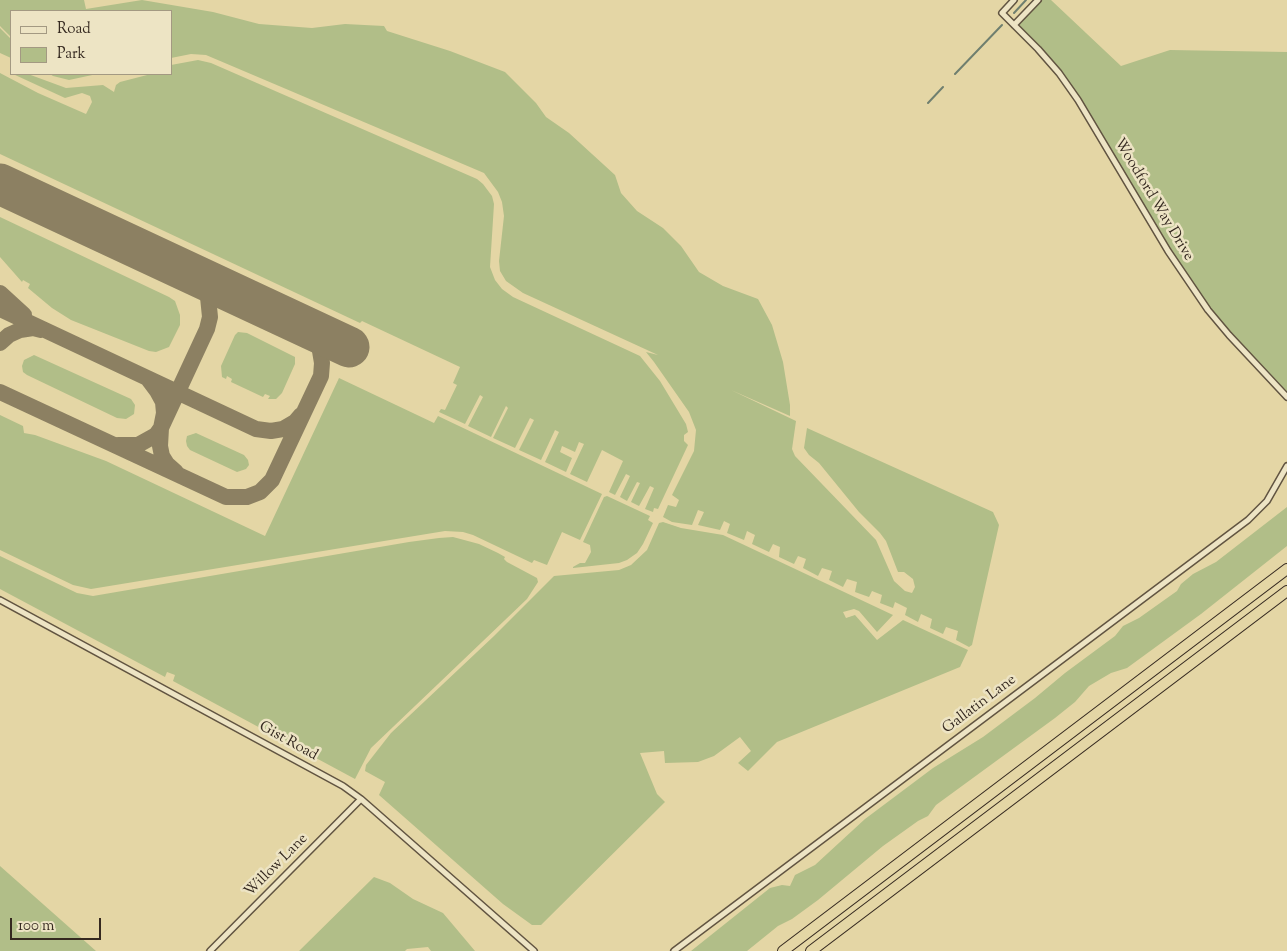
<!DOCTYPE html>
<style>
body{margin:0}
#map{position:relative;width:1287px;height:951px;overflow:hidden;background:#e4d6a5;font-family:"Sorts Mill Goudy",serif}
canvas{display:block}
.legend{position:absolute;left:10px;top:10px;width:162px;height:65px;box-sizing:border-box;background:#ede4c4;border:1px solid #a39982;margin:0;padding:6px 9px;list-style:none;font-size:15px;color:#352920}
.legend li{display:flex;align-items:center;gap:10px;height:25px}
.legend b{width:25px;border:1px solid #a39982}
.scale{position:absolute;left:10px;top:918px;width:91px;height:22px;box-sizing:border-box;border:2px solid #352920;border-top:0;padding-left:6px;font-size:15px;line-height:18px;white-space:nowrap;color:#352920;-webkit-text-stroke:4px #ede4c4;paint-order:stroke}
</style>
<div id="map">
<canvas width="1287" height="951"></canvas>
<ul class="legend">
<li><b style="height:6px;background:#ede4c4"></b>Road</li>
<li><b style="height:14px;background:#b1be88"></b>Park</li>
</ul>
<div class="scale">100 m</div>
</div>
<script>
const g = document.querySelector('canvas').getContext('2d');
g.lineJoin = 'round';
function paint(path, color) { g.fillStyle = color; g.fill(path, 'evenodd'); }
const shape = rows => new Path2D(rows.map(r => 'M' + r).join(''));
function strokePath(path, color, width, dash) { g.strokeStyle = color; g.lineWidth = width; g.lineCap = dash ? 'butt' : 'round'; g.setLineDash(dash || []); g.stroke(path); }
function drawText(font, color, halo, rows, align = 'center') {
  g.font = font + ' "Sorts Mill Goudy",serif'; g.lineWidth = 5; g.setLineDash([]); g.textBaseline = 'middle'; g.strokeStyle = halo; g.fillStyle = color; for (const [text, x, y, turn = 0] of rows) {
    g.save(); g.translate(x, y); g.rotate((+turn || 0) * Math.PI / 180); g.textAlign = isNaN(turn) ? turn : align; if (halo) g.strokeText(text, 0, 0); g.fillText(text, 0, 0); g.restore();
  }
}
paint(shape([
 [0,0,84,0,86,9,142,0,213,12,259,24,312,28,345,24,384,26,387,31,450,51,505,72,536,103,546,117,569,133,615,175,621,193,637,211,663,228,681,246,699,272,723,286,758,299,772,325,783,362,790,405,790,416,731,390,796,421,792,449,795,456,876,540,894,581,905,591,912,593,915,587,913,579,904,572,898,572,886,541,880,533,859,512,819,463,809,455,804,448,807,428,993,512,999,525,972,645,969,647,956,640,958,631,946,627,943,634,930,628,932,619,921,614,918,622,905,615,907,608,895,602,893,608,880,603,882,595,872,591,869,597,855,592,857,582,847,579,843,587,829,580,832,571,822,568,818,576,803,568,806,559,798,556,794,564,779,557,780,547,773,544,769,552,752,544,755,535,747,531,744,540,727,533,730,524,724,521,720,530,698,525,704,512,698,510,692,525,672,522,663,517,668,505,676,507,679,500,672,495,694,451,696,430,689,412,654,362,646,352,658,355,523,293,506,281,500,271,499,261,504,216,502,202,498,192,484,173,206,55,191,54,171,58,171,11,11,11,11,37,0,26],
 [1038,0,1051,0,1121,66,1170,50,1287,52,1287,397,1208,310,1059,73,1014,25],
 [0,28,11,39,11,58,0,53],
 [198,60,211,63,477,179,483,184,492,196,494,204,490,267,495,280,502,289,513,297,640,356,660,381,686,424,688,432,684,435,684,441,688,445,658,509,654,508,653,512,645,509,654,488,650,486,639,506,631,502,640,483,637,482,627,501,620,497,630,476,626,474,615,495,609,492,623,461,602,450,587,482,570,474,584,444,579,442,575,452,562,446,560,452,572,458,566,472,545,462,559,432,555,430,541,460,519,450,534,420,530,418,515,448,493,438,508,408,506,406,491,437,468,426,483,397,480,395,465,424,439,412,441,409,445,410,457,385,453,383,460,367,362,321,360,323,0,154,0,73,38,93,86,114,92,102,90,96,82,93,65,98,13,74,28,74,66,88,103,85,114,92,116,85,120,82,151,74,171,74,171,65],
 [50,74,97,74,69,80,53,76],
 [0,217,169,297,175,301,180,315,180,325,169,347,156,352,149,351,71,320,52,308,28,288,30,284,23,280,22,282,0,257],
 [238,332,247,333,295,357,295,364,282,393,276,399,268,399,270,396,265,394,263,397,231,382,232,379,227,376,226,379,222,377,221,366,235,335],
 [34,355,131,399,135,405,134,414,126,419,117,418,27,375,23,372,22,366,24,360],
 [339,378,434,423,438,416,602,494,580,540,562,532,547,565,534,560,532,563,473,535,463,532,445,531,91,589,73,585,0,550,0,415,23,426,24,433,35,435,106,461,265,536],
 [196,433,244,455,248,460,249,465,246,469,237,472,190,450,187,446,186,441,187,436],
 [607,496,650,516,648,520,653,523,643,544,637,553,627,560,619,563,573,568,573,567,580,563,585,563,591,552,590,545,583,542,604,497],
 [1287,507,1287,546,1201,614,1127,668,1111,673,1089,686,1075,702,1055,718,936,805,928,816,918,821,883,846,818,900,792,919,778,926,747,951,691,951,770,888,782,885,790,886,795,875,815,865,865,819,933,768,983,737,1035,698,1065,673,1115,636,1123,626,1139,618,1177,591,1181,584,1193,574,1216,562],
 [663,522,681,528,723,535,893,615,877,632,859,611,854,609,843,612,846,618,855,615,877,640,903,620,968,650,960,667,777,742,748,771,738,763,751,751,740,737,714,756,698,762,665,763,664,751,640,753,657,794,665,802,541,925,532,925,503,904,379,795,385,782,365,771,366,765,391,733,494,636,554,576,619,570,631,565,647,550,659,523],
 [453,537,479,544,498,553,505,557,504,559,507,562,537,578,538,582,527,599,371,748,355,779,173,681,175,675,167,672,165,677,0,589,0,556,77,593,93,596,409,542,439,538],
 [0,866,96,951,0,951],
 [374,877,390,883,413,899,443,913,475,951,431,951,428,947,407,949,405,951,299,951]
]), '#b1be88');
strokePath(shape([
 [1014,13,1026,0],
 [955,74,1002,25],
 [928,103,943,87]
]), '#6f7f6f', 2);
strokePath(shape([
 [0,293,24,315],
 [0,309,256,429,271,431,283,429,295,422,301,415],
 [0,343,9,335,20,330,33,328,41,330],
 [0,392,226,497,247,497,260,492,272,480,321,376,322,363,319,345,303,326],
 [118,445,138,445,156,435,161,428,164,413,163,402,157,391,148,379],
 [176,472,167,464,162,456,160,446,161,428,207,329,210,317,208,297,203,288,184,271]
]), '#8c8062', 16);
strokePath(shape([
 [0,184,349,347]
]), '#8c8062', 41);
const street = shape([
 [1014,0,1002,13,1038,49,1059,73,1078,100,1168,251,1208,310,1229,335,1287,397],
 [1014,25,1038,0],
 [0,600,343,786,361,799,534,951],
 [210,951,361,799],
 [674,951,1248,520,1267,501,1287,466]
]);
const highway = shape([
 [783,951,1287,569],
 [811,951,1287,591]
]);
strokePath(street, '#615441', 8);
strokePath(highway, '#352920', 12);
strokePath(street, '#ede4c4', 5);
strokePath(highway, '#e4d6a5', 10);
drawText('15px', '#352920', '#ede4c4', [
 ["Woodford Way Drive",1153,200,59],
 ["Gallatin Lane",980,705,-37],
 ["Gist Road",288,742,29],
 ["Willow Lane",277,866,-45]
]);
</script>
